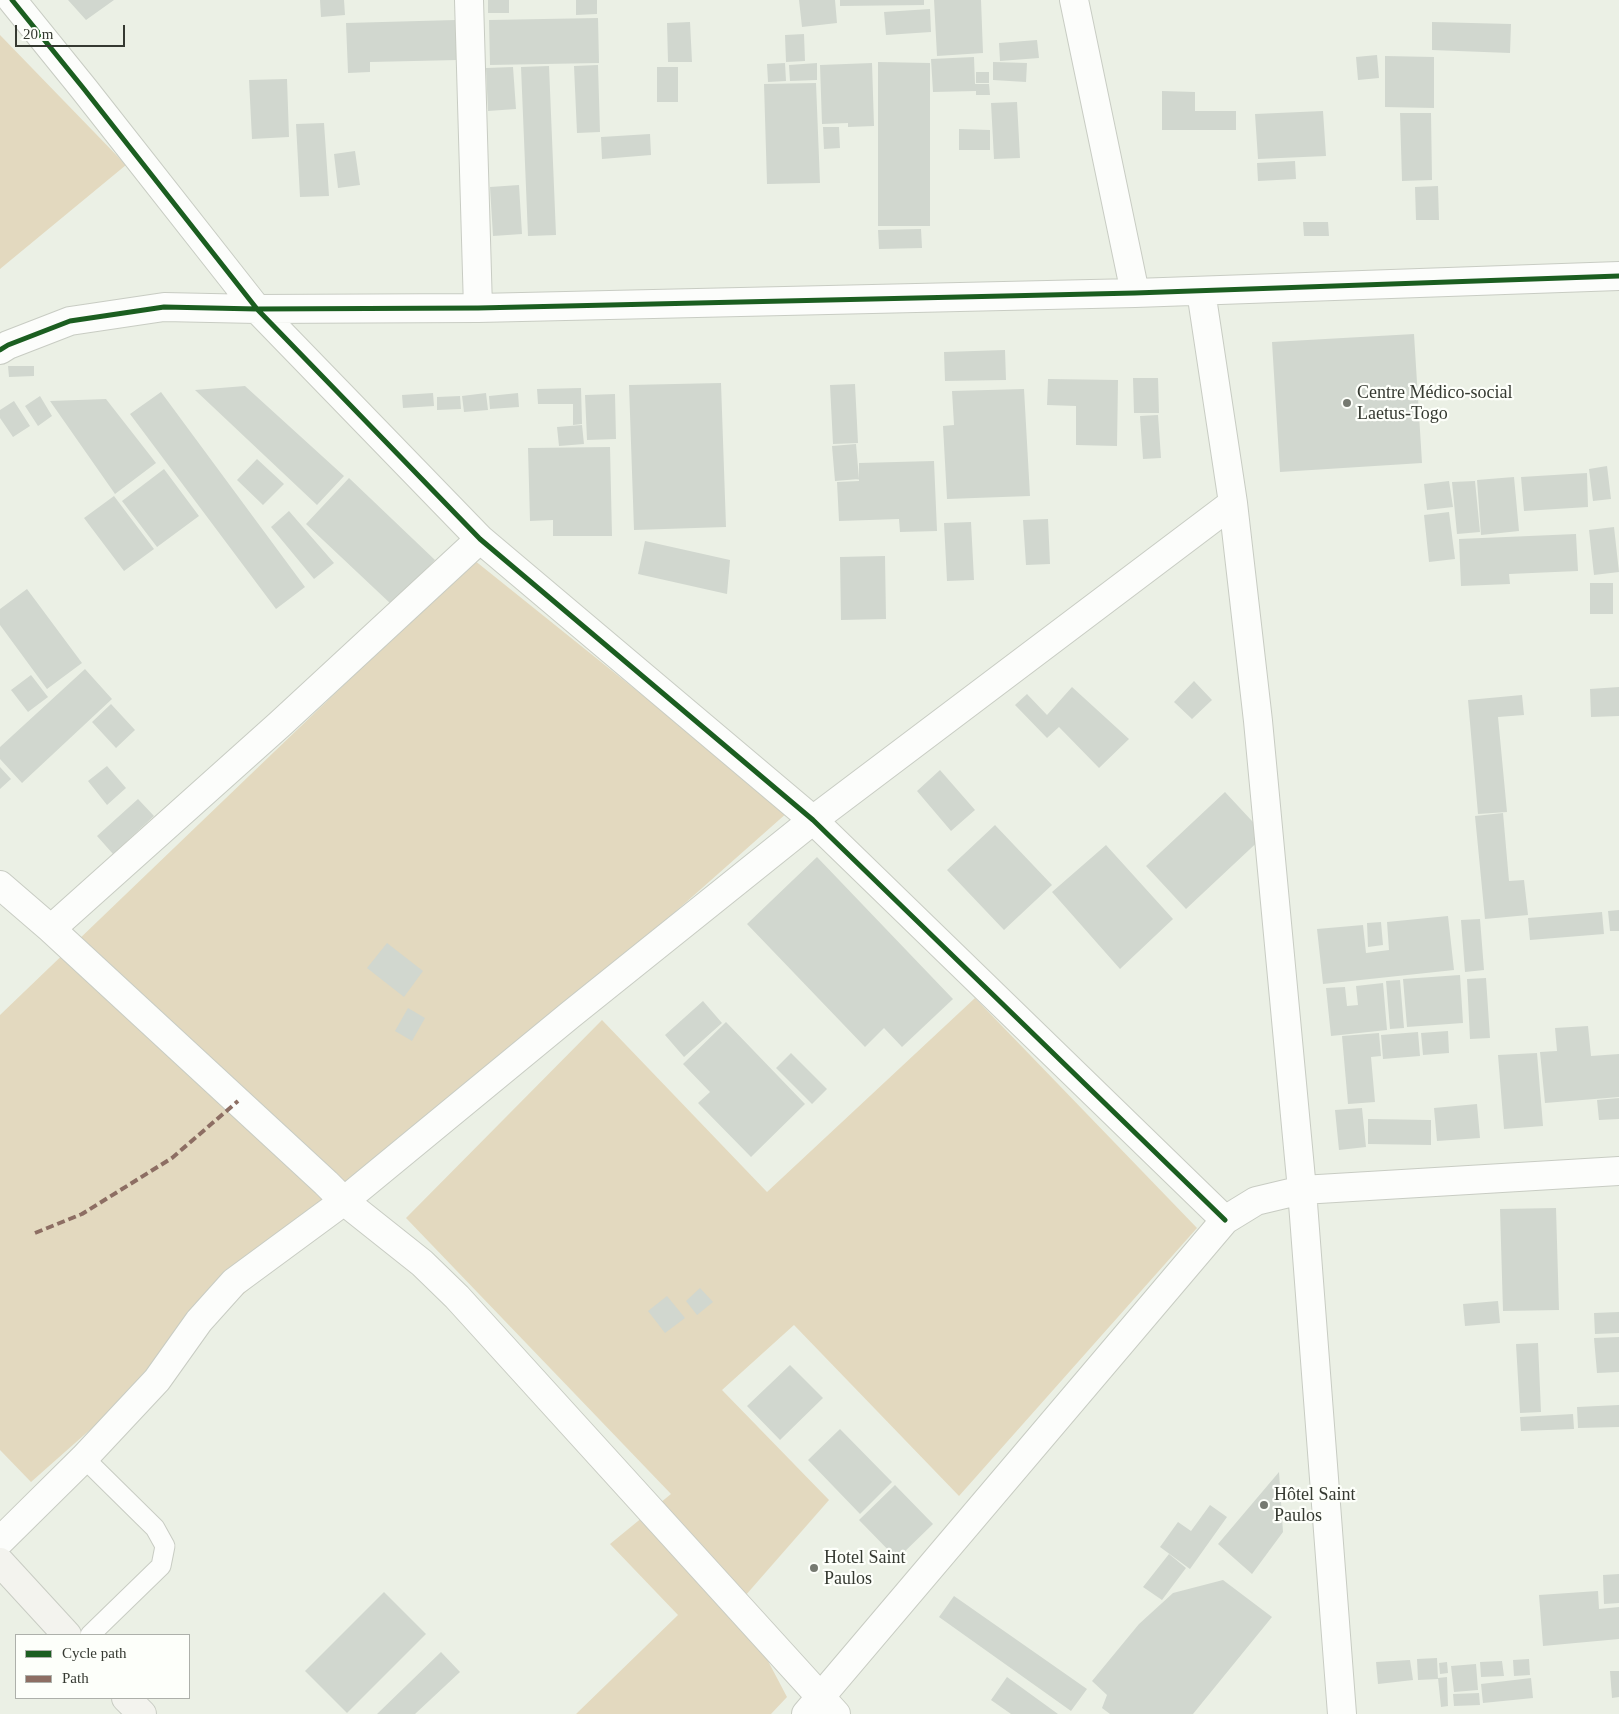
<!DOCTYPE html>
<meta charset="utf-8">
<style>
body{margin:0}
#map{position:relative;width:1619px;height:1714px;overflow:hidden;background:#ebf0e5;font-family:Georgia,serif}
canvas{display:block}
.legend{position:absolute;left:15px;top:1634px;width:175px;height:65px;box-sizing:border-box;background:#fdfffa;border:1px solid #adb0aa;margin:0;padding:6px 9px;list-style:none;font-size:15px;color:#353931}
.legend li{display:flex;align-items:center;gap:10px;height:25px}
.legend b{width:25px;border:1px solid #adb0aa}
.scale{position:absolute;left:15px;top:25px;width:110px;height:22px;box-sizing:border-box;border:2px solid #353931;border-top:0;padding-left:6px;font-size:15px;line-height:18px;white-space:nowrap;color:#353931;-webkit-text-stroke:4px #fdfffa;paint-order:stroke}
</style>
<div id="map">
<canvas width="1619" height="1714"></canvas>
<ul class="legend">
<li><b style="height:6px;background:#1b5e20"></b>Cycle path</li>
<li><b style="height:6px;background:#8d6e63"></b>Path</li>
</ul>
<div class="scale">20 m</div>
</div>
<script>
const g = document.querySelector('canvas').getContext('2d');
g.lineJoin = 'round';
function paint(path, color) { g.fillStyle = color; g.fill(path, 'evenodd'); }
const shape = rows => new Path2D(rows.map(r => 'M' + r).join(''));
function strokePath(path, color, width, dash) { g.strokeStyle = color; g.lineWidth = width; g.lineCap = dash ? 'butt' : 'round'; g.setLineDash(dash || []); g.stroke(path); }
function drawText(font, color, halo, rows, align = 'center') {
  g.font = font + ' Georgia,serif'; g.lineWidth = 4.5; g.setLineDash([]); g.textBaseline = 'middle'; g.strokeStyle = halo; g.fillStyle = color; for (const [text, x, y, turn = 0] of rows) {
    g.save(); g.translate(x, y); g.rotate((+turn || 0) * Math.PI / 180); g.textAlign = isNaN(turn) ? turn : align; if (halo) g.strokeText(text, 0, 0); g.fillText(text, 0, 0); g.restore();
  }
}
paint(shape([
 [0,35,126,165,0,269],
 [474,560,788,812,31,1482,0,1450,0,1015],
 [975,998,1197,1228,959,1496,794,1325,722,1390,829,1500,738,1604,787,1697,771,1714,576,1714,678,1615,610,1544,671,1494,406,1218,602,1020,767,1192]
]), '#e3d9bf');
paint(shape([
 [68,0,114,0,86,20],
 [320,0,344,0,345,15,321,17],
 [488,0,509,0,509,13,488,13],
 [576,0,597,0,597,14,576,15],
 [799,0,835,0,837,23,802,27],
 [840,0,924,0,924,5,840,6],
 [934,0,981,0,983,53,937,56],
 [930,9,931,32,886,35,884,12],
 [598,18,599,63,490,65,489,20],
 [456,20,458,60,370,62,370,72,348,73,346,23],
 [690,22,692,62,668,62,667,23],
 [1432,22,1511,24,1510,53,1432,50],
 [804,34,805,61,786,62,785,35],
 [1037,40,1039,58,1000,61,999,43],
 [1377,55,1379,78,1358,80,1356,57],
 [1385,56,1434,57,1434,108,1385,107],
 [974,57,975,84,989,84,990,95,976,95,976,91,933,92,931,59],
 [878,62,930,63,930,226,878,226],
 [993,62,1027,63,1026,82,993,80],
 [785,63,786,81,768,82,767,64],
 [817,63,817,80,790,81,789,65],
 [872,63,874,126,848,127,848,123,822,124,820,65],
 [598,65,600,132,577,133,574,66],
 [549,66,556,235,528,236,521,67],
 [513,67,516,109,488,111,486,68],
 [657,67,678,67,678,102,657,102],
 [976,72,989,72,989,83,976,83],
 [287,79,289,137,252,139,249,80],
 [816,83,820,183,767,184,764,84],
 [1162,91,1195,92,1195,111,1236,111,1236,130,1162,130],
 [1017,102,1020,158,994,159,991,103],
 [1323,111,1326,156,1258,159,1255,114],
 [1400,113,1431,113,1432,180,1402,181],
 [324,123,329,196,300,197,296,124],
 [823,127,839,127,840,148,824,149],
 [959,129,990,130,990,150,959,150],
 [650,134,651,155,602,159,601,137],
 [355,151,360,185,338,188,334,154],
 [1295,161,1296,179,1258,181,1257,163],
 [519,185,522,234,493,236,490,187],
 [1438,186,1439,220,1416,220,1415,187],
 [1303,222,1328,222,1329,236,1304,236],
 [921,229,922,248,879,249,878,230],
 [1414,334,1422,463,1280,472,1272,342],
 [1005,350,1006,380,945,381,944,352],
 [8,366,34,366,34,376,9,377],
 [1133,378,1158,378,1159,413,1134,413],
 [1048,379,1118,380,1117,446,1076,445,1076,406,1047,405],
 [721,383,726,527,634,530,629,385],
 [855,384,858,443,833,444,830,385],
 [245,386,344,476,317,505,195,390],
 [581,388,582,424,573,425,573,404,538,404,537,389],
 [1024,389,1030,496,947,499,943,426,954,425,952,391],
 [161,392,305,587,276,609,130,414],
 [433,393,434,406,403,408,402,395],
 [486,393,488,410,464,412,462,396],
 [518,393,519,407,490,409,489,396],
 [615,394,616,439,587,440,585,395],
 [40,396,52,416,38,426,25,406],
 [460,396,461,409,437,410,437,397],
 [106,399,156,463,115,494,50,401],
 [14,401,30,426,13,437,0,418,0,410],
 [1158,415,1161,458,1143,459,1140,416],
 [582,425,584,444,559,446,557,427],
 [856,444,859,479,835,481,832,446],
 [610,447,612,536,553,536,553,520,530,521,528,448],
 [257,459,284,484,263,505,237,480],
 [934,461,937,531,900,532,899,519,839,521,837,482,859,481,859,463],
 [1607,466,1611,499,1593,501,1589,469],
 [164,469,199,516,157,547,122,501],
 [1587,473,1588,507,1524,511,1521,477],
 [1514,477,1519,531,1481,535,1477,480],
 [349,478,435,560,392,605,306,524],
 [1449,481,1453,507,1427,510,1424,484],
 [1475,481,1480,532,1457,534,1452,482],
 [114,496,154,549,124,571,84,518],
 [289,511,334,563,314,579,271,527],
 [1449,512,1455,559,1429,562,1424,515],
 [1048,519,1050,564,1026,565,1023,520],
 [971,522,974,580,947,581,944,523],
 [1614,527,1619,572,1594,575,1589,530],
 [1576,534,1578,571,1509,574,1510,584,1461,586,1459,539],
 [645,541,730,560,727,594,638,574],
 [885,556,886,619,841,620,840,557],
 [1590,583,1613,583,1613,614,1590,614],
 [27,589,82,663,47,689,0,625,0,609],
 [85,669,112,699,22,783,0,759,0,747],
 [31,675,48,697,28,712,11,690],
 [1194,681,1212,700,1192,719,1174,702],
 [1072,687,1129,739,1099,768,1059,727,1047,738,1015,705,1027,694,1047,715],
 [1619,687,1619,716,1591,717,1590,689],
 [1522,695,1524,715,1498,717,1507,812,1478,814,1468,700],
 [111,704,135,730,116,748,92,722],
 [107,766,126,788,107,805,88,781],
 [0,767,11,779,0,789],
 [940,770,975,810,951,831,917,791],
 [1225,792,1265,835,1186,909,1146,866],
 [138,799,154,816,113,854,97,836],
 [1503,813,1509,881,1524,880,1528,915,1485,919,1475,816],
 [995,825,1052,885,1004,930,947,870],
 [1106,845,1173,919,1120,969,1052,892],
 [817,857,953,999,902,1047,884,1028,865,1047,747,924],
 [1619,910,1619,931,1610,931,1608,911],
 [1602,912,1604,934,1530,940,1528,918],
 [1448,916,1454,970,1323,984,1317,929,1363,925,1366,953,1389,950,1387,922],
 [1480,919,1484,970,1465,972,1461,920],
 [1381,922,1383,945,1368,947,1367,923],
 [387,943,423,971,404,997,367,968],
 [1460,975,1463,1023,1407,1027,1403,979],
 [1486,978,1490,1038,1470,1039,1467,979],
 [1400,980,1404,1028,1390,1029,1386,981],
 [1383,983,1387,1030,1331,1036,1326,988,1345,987,1347,1006,1358,1005,1356,986],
 [703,1001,722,1023,684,1057,665,1035],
 [408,1008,425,1018,412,1041,395,1031],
 [726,1022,805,1104,751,1157,698,1103,710,1092,683,1064],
 [1588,1026,1591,1056,1619,1054,1619,1097,1545,1103,1540,1052,1557,1051,1555,1028],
 [1448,1031,1449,1053,1423,1055,1421,1033],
 [1418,1032,1420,1056,1383,1059,1381,1035],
 [1379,1033,1381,1056,1371,1057,1375,1102,1348,1104,1342,1036],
 [791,1053,827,1089,812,1104,776,1068],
 [1537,1053,1543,1126,1504,1129,1498,1055],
 [1619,1098,1619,1119,1599,1120,1597,1100],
 [1477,1104,1480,1138,1437,1141,1434,1108],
 [1362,1108,1366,1147,1339,1150,1335,1110],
 [1368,1119,1431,1120,1431,1145,1368,1144],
 [1556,1208,1559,1310,1503,1311,1500,1209],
 [700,1288,713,1302,697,1315,686,1301],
 [667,1296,685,1318,665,1333,648,1311],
 [1498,1301,1500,1323,1465,1326,1463,1304],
 [1619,1312,1619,1333,1595,1334,1594,1313],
 [1619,1337,1619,1372,1597,1373,1594,1338],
 [1538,1343,1541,1412,1520,1413,1516,1344],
 [790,1365,823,1398,780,1440,747,1406],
 [1619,1405,1619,1427,1578,1428,1577,1407],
 [1573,1414,1574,1429,1521,1431,1520,1417],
 [840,1429,892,1482,860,1514,808,1460],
 [1279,1472,1283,1532,1252,1574,1218,1544],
 [895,1485,933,1524,897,1559,859,1520],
 [1210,1505,1227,1517,1190,1569,1160,1547,1178,1522,1191,1531],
 [1169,1554,1186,1568,1162,1600,1143,1587],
 [1619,1574,1619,1603,1604,1604,1603,1575],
 [1223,1580,1272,1617,1193,1714,1110,1714,1102,1708,1107,1695,1092,1681,1139,1624,1173,1593],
 [1598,1591,1599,1609,1619,1607,1619,1639,1543,1646,1539,1595],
 [384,1592,426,1634,347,1713,305,1671],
 [954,1596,1087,1689,1071,1711,939,1617],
 [441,1652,460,1672,415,1714,377,1714],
 [1437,1658,1438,1679,1418,1680,1417,1659],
 [1529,1659,1530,1675,1514,1676,1513,1660],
 [1410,1660,1413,1680,1378,1684,1376,1662],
 [1502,1661,1504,1676,1481,1677,1480,1662],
 [1447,1662,1448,1673,1440,1674,1439,1663],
 [1476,1664,1478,1690,1454,1692,1451,1666],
 [1610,1671,1619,1671,1619,1697,1612,1698],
 [1007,1677,1058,1714,1011,1714,991,1700],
 [1447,1677,1448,1706,1441,1707,1438,1678],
 [1531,1678,1533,1698,1483,1703,1481,1684],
 [1479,1693,1480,1705,1454,1706,1453,1694]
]), '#d1d7cf');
const service = shape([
 [84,1458,155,1528,165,1546,161,1566,90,1635]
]);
const minor = shape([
 [12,0,84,89,257,309,480,539,813,820,1225,1220],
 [469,0,478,308],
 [1074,0,1135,293],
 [1201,291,1233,503,1258,721,1302,1190,1342,1714],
 [0,350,8,345,70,321,164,307,257,309,478,308,1135,293,1619,276],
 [0,885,51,929,326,1183,344,1201,422,1263,457,1297,836,1714],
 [51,929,280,724,480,539],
 [0,1541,84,1458,157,1380,199,1321,234,1282,344,1201,570,1015,813,820,1233,503],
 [806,1714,1225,1220,1256,1201,1302,1190,1619,1171]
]);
const secondary = shape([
 [0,1562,67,1635],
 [126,1698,142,1714]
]);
strokePath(service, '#c8ccc3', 21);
strokePath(minor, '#c8ccc3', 30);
strokePath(secondary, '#c8ccc3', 30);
strokePath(service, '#fcfdfb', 19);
strokePath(minor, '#fcfdfb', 28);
strokePath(secondary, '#f3f3ee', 28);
strokePath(shape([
 [35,1233,82,1214,172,1158,238,1101]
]), '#8d6e63', 4, [8, 4]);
strokePath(shape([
 [12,0,84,89,257,309,480,539,813,820,1225,1220],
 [0,350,8,345,70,321,164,307,257,309,478,308,1135,293,1619,276]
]), '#1b5e20', 5);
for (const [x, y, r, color] of [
 [1347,403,5,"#757970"],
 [1264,1505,5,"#757970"],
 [814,1568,5,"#757970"]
]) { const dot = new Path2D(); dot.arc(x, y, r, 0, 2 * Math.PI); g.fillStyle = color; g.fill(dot); strokePath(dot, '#fdfffa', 2); }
drawText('18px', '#353931', '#fdfffa', [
 ["Centre Médico-social",1357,393],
 ["Laetus-Togo",1357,414],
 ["Hôtel Saint",1274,1495],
 ["Paulos",1274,1516],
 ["Hotel Saint",824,1558],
 ["Paulos",824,1579]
], 'left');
</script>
